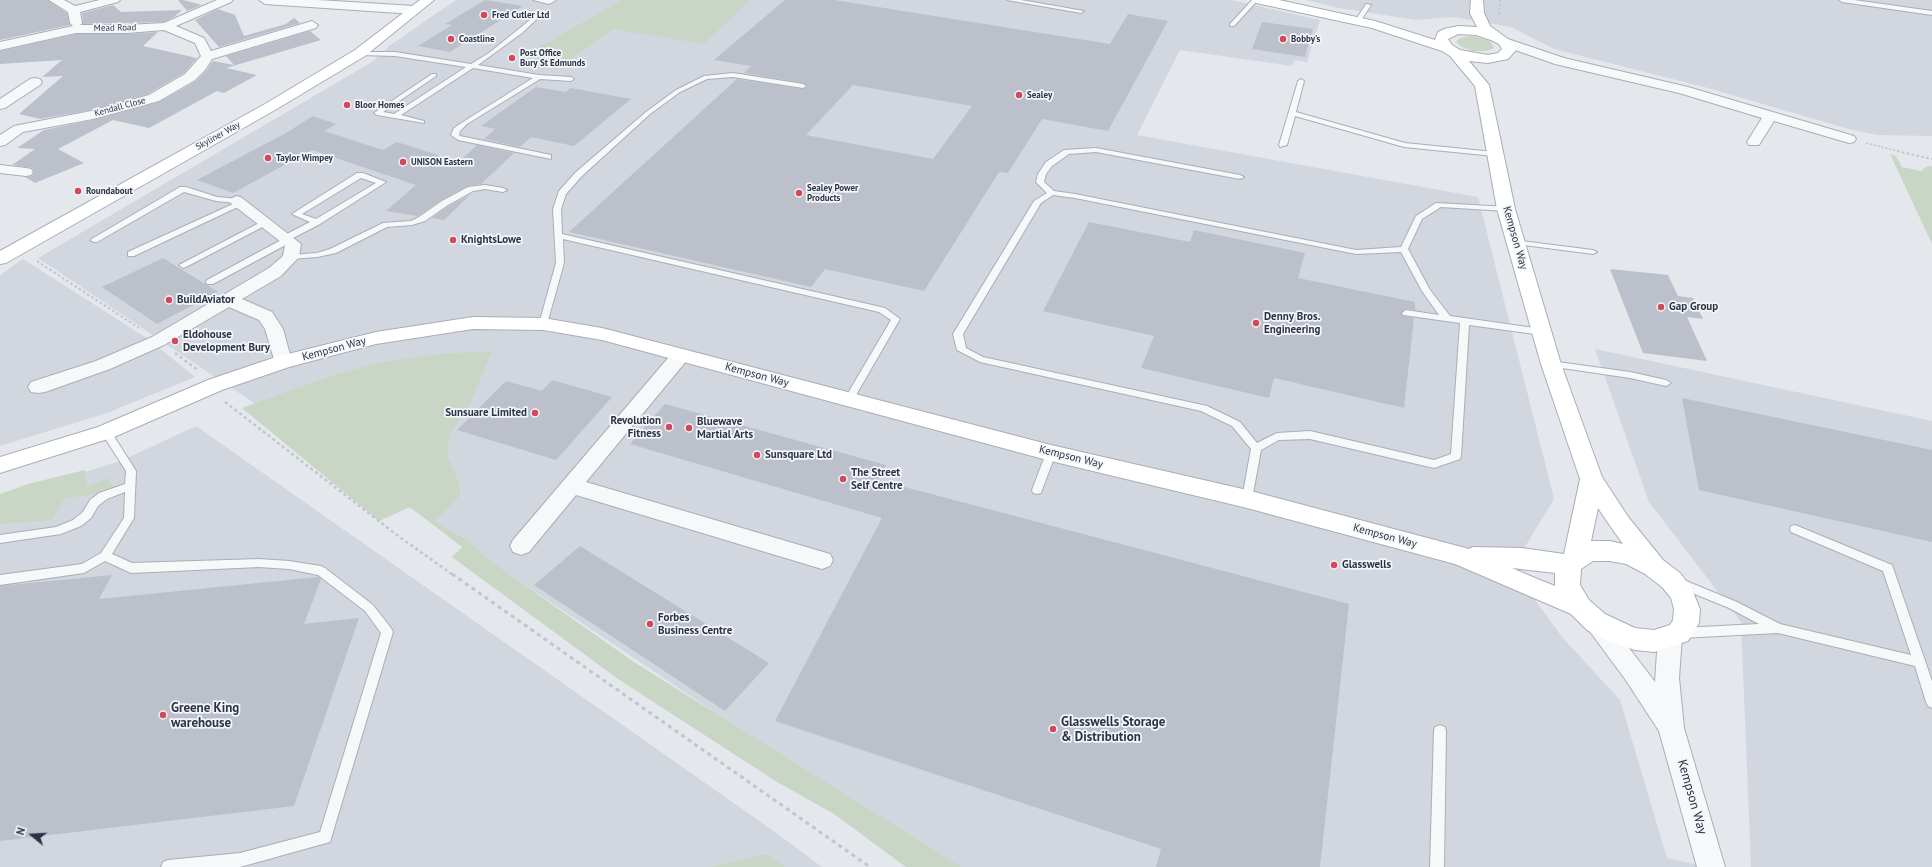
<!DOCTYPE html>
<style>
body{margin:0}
#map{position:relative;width:1932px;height:867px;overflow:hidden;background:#e4e7ec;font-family:"PT Sans",sans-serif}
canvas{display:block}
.north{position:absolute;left:12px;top:815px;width:40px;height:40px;-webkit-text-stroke:3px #f4f6f9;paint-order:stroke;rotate:288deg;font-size:11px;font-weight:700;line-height:16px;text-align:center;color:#2b3445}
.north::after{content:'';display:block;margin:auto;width:14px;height:18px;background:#2b3445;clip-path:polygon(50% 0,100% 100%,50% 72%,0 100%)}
</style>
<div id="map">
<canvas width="1932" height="867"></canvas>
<div class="north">N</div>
</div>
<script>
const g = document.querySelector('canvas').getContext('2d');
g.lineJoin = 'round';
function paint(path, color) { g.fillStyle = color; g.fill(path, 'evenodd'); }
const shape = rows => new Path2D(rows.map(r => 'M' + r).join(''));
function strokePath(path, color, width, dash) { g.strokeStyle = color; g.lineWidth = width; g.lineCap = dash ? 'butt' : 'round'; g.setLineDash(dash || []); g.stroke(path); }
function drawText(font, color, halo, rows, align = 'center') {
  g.font = font + ' "PT Sans",sans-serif'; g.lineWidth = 3.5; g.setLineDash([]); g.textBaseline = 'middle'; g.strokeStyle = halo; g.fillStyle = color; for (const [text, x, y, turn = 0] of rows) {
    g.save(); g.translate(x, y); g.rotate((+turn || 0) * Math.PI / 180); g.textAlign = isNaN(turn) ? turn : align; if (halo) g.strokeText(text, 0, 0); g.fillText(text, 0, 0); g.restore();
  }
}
paint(shape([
 [456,0,1231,0,1320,20,1307,62,1295,60,1292,66,1180,50,1137,135,1478,197,1554,499,1512,568,1562,637,1620,700,1667,858,1707,867,945,867,38,258,372,62,389,46],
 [1306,0,1932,0,1932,136,1878,135,1852,130,1708,88,1554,49,1511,27,1453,17,1416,20,1339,8],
 [23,259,148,339,195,377,107,413,0,446,0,275],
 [1595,349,1932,421,1932,867,1751,867,1741,622,1649,502],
 [196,426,775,832,822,867,0,867,0,498,121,461]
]), '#d2d6de');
paint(shape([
 [622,0,750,0,704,44,613,29,559,67,544,65,520,58],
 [1474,36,1490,41,1494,47,1492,49,1485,51,1473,51,1462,47,1456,42,1457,40,1463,37],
 [1890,154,1896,156,1902,167,1921,171,1926,167,1932,166,1932,244],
 [492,351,470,404,450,434,447,454,460,486,460,495,435,521,471,543,489,560,634,662,961,867,906,867,834,814,777,782,618,679,452,557,462,547,410,507,379,521,242,408,334,375,379,363,438,354],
 [85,470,87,487,109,478,112,487,105,493,65,498,51,520,0,524,0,494,28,484],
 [766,854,785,867,711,867]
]), '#c9d6c5');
paint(shape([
 [0,0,48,0,67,13,70,25,0,40],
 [178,0,183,0,202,5,187,11],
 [485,0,523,6,450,52,418,46,452,25,445,24],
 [785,0,834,0,1110,44,1128,14,1168,21,1108,131,1042,119,1008,173,999,172,924,291,825,269,811,287,569,232,737,79,803,89,807,87,807,86,803,83,744,73,751,66,714,60],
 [853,85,972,106,933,159,806,135],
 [113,5,121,12,182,10,174,17,164,22,83,24,82,13],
 [218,9,235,15,244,36,286,24,294,18,300,23,219,47,195,20],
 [1262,22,1313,29,1305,57,1252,49],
 [310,31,321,40,226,68,257,75,224,93,217,91,149,128,113,120,58,149,84,163,35,183,25,177,32,176,34,173,32,168,12,165,35,149,17,148,44,130,93,120,159,102,196,81,206,71,213,61,234,65,226,56],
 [158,32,143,46,197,58,184,73,148,94,91,110,40,119,19,114,63,76,42,77,62,60,0,64,0,51,76,34,127,34],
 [536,87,565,92,571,88,631,99,574,146,531,137,520,147,484,139,495,129,481,126],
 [313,116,336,124,324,131,383,150,397,142,459,162,477,145,514,153,481,184,467,186,441,200,418,216,386,211,416,185,312,150,233,193,197,180,286,133],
 [471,194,444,220,432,218,449,206],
 [1089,222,1190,242,1194,230,1305,253,1298,278,1415,302,1415,310,1406,309,1401,313,1403,316,1414,318,1404,408,1274,378,1269,398,1141,368,1154,336,1043,311],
 [163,258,218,292,157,324,102,287],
 [1610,269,1668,275,1678,296,1693,298,1703,319,1687,317,1707,361,1643,353],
 [552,380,612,397,556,460,457,430,506,381,542,391],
 [1682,398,1932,450,1932,542,1699,490],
 [665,404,886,465,878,480,1349,604,1320,867,1156,867,1161,849,775,721,882,518,630,444],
 [580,546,769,663,725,711,534,585],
 [112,575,99,599,318,577,321,579,304,624,359,618,294,806,0,841,0,586]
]), '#bbc0ca');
const lane = shape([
 [533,0,556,0,549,4,533,0],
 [1007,0,1021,0,1084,11,1081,13,1007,0],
 [1252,0,1258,0,1234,26,1230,26,1230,24,1252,0],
 [1839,0,1854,0,1932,11,1932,15,1842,2,1839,0],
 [1366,4,1371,5,1360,22,1356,22,1355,21,1366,4],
 [536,15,538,16,538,18,522,33,478,65,539,75,571,77,574,79,571,81,540,79,467,124,460,131,459,135,460,136,551,155,551,159,458,140,451,135,454,128,463,122,533,78,473,68,401,115,424,121,424,123,377,115,374,113,432,74,436,74,436,76,383,112,394,114,466,67,395,56,360,55,358,54,358,52,395,52,471,64,489,53,536,15],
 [733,73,803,84,806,86,803,88,733,77,707,79,680,92,650,114,582,176,566,194,561,209,562,234,885,308,900,319,852,402,849,403,844,400,891,320,879,312,563,239,564,263,547,324,543,327,539,324,556,263,553,209,559,191,576,172,646,112,676,90,704,76,733,73],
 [1301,79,1304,81,1296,112,1405,143,1494,152,1498,154,1494,156,1404,147,1295,116,1287,145,1280,147,1279,145,1298,81,1301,79],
 [1096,148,1240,175,1244,177,1240,179,1096,152,1069,154,1052,166,1046,174,1044,182,1054,191,1075,194,1356,250,1401,247,1416,216,1436,203,1509,207,1509,211,1506,211,1441,207,1422,219,1408,249,1430,290,1450,316,1542,329,1547,332,1542,335,1469,325,1461,456,1460,459,1434,468,1310,439,1279,440,1261,450,1252,499,1251,502,1247,503,1243,502,1242,499,1251,449,1232,426,1201,411,980,362,957,350,953,334,1034,201,1047,193,1036,182,1038,174,1046,162,1064,150,1096,148],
 [1053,195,1075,198,1356,254,1401,252,1422,291,1439,315,1406,310,1402,313,1403,315,1460,323,1451,454,1434,460,1310,431,1277,433,1257,443,1240,422,1207,406,983,357,966,348,963,334,1041,203,1053,195],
 [357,173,363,173,386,182,320,224,291,239,291,242,213,284,207,284,206,282,207,280,283,239,283,236,310,222,292,214,357,173],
 [361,178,376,183,316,219,302,214,361,178],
 [485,185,503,188,507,190,503,192,485,189,473,191,448,205,425,221,412,225,387,227,336,253,317,257,291,259,287,257,291,255,317,253,330,249,383,223,411,221,419,217,442,201,468,187,485,185],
 [180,187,186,187,217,197,240,199,244,204,134,256,128,256,128,252,235,203,216,201,184,192,97,242,94,242,90,240,180,187],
 [263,221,266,221,270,223,186,267,183,268,179,265,263,221],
 [1513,240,1593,250,1597,252,1593,254,1516,244,1512,242,1513,240],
 [1551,361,1630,372,1666,380,1671,383,1666,386,1630,378,1548,366,1546,364,1551,361],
 [106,428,110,430,136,471,134,518,112,554,132,563,259,559,289,561,321,566,325,568,373,605,391,628,393,632,330,842,240,867,161,867,163,862,168,860,240,853,320,832,381,633,365,611,318,575,289,569,259,567,131,573,105,561,84,573,0,585,0,575,82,564,101,553,124,518,125,492,107,499,98,506,91,518,81,526,61,534,0,543,0,535,56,527,73,520,83,512,90,500,99,493,125,484,126,471,101,432,106,428],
 [1051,449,1056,453,1042,490,1041,493,1037,494,1033,493,1032,490,1046,453,1051,449],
 [1795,525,1892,565,1932,681,1932,708,1928,706,1926,702,1915,666,1778,633,1681,638,1677,637,1675,633,1677,629,1681,628,1759,624,1729,608,1675,586,1673,583,1675,580,1679,578,1737,602,1780,624,1911,655,1883,571,1791,532,1790,529,1791,526,1795,525],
 [1440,725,1445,727,1446,731,1444,867,1430,867,1434,731,1435,727,1440,725]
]);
const street = shape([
 [49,0,64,0,75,6,100,0,120,0,118,2,80,12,82,23,80,25,127,25,164,23,217,0,233,0,231,2,176,26,204,38,211,51,312,21,318,25,316,28,212,59,205,70,195,80,159,101,93,119,23,132,5,145,0,146,0,135,14,126,91,111,149,95,185,74,201,56,195,43,164,30,127,33,76,33,0,50,0,42,73,26,70,23,68,12,49,0],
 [259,0,318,0,414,6,420,10,414,14,265,4,259,0],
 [1505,38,1564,58,1688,87,1854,136,1856,139,1854,142,1849,143,1774,121,1759,145,1749,145,1747,142,1762,118,1679,93,1555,64,1501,45,1499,42,1501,39,1505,38],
 [35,78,40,79,42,82,40,85,5,108,0,109,0,99,30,79,35,78],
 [0,165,26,168,31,169,33,172,31,175,26,176,0,173,0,165],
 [237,196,242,198,301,244,299,257,281,276,242,299,272,312,283,329,292,362,290,366,283,368,276,366,265,329,259,320,229,307,164,345,110,369,45,392,38,393,31,392,28,387,31,382,96,361,152,337,269,268,283,256,285,245,232,204,229,201,232,198,237,196],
 [681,349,688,351,690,355,688,359,586,482,830,554,833,560,830,566,822,569,576,495,529,552,521,555,513,552,510,546,513,540,674,351,681,349],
 [1596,612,1604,615,1655,682,1658,637,1662,630,1670,627,1678,630,1682,637,1679,678,1684,728,1725,867,1697,867,1659,731,1625,679,1588,629,1584,622,1588,615,1596,612]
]);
const secondary = shape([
 [420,0,434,0,365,56,275,110,6,263,0,264,0,251,265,104,355,50,420,0],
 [1255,0,1279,0,1375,21,1435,40,1438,32,1444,29,1458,26,1477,27,1470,13,1471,0,1483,0,1484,13,1490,26,1512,42,1516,50,1508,59,1488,63,1469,61,1489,85,1515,209,1561,364,1602,477,1629,518,1663,560,1680,573,1691,587,1700,609,1699,623,1688,641,1654,652,1635,650,1606,640,1587,630,1571,614,1455,564,1247,508,1051,461,602,340,543,330,473,329,376,344,289,367,222,390,114,437,0,473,0,457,98,427,208,380,276,357,376,332,473,317,543,318,602,328,1051,445,1247,490,1469,549,1473,547,1522,548,1564,554,1580,479,1541,364,1497,209,1475,86,1450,56,1442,51,1372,28,1261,4,1256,3,1255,0],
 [1458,34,1476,35,1491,40,1499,44,1502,49,1498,53,1488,55,1460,50,1452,45,1448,39,1458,34],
 [1598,508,1613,530,1623,544,1610,541,1591,541,1598,508],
 [1593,561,1610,561,1626,564,1645,574,1662,587,1671,598,1674,609,1673,620,1670,625,1654,630,1635,628,1605,614,1589,600,1580,585,1581,569,1593,561],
 [1512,568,1555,573,1555,586,1535,578,1512,568]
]);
strokePath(lane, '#a9aeb7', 2);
strokePath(street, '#a9aeb7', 2);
strokePath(secondary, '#a9aeb7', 2);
strokePath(shape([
 [1499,14,1500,0],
 [1866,143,1901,152]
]), '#c2c5cb', 1.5, [2, 2]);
strokePath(shape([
 [1897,151,1932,159],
 [37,261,139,328]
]), '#c2c5cb', 2, [2.5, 2.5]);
strokePath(shape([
 [175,353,198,370],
 [225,402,397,535,453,575]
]), '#c2c5cb', 2.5, [3, 3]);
strokePath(shape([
 [452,574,870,867]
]), '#c2c5cb', 3, [4, 4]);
paint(lane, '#f7f8fa');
paint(street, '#f7f8fa');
paint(secondary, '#fff');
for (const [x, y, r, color] of [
 [484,15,4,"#d1495b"],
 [451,39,4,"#d1495b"],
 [1283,39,4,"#d1495b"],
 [512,58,4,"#d1495b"],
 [1019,95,4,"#d1495b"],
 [347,105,4,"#d1495b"],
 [268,158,4,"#d1495b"],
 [403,162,4,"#d1495b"],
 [78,191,4,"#d1495b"],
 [799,193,4,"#d1495b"],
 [453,240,4,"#d1495b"],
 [169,300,4,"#d1495b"],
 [1661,307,4,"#d1495b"],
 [1256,323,4,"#d1495b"],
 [175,341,4,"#d1495b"],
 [535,413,4,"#d1495b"],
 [669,427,4,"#d1495b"],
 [689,428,4,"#d1495b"],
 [757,455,4,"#d1495b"],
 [843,479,4,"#d1495b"],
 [1334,565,4,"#d1495b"],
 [650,624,4,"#d1495b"],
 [163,715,4,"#d1495b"],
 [1053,729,4,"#d1495b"]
]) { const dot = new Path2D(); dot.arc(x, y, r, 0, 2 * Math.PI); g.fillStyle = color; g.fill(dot); strokePath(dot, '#f4f6f9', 1.5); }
drawText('bold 9px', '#2b3445', '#f4f6f9', [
 ["Fred Cutler Ltd",492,15],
 ["Coastline",459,39],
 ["Bobby's",1291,39],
 ["Post Office",520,53],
 ["Bury St Edmunds",520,63],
 ["Sealey",1027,95],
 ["Bloor Homes",355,105],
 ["Taylor Wimpey",276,158],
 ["UNISON Eastern",411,162],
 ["Sealey Power",807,188],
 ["Products",807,198],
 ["Roundabout",86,191]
], 'left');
drawText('9px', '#2b3445', '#f4f6f9', [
 ["Mead Road",115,28,-1],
 ["Kendall Close",120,107,-15],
 ["Skyliner Way",218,136,-29]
]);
drawText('11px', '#2b3445', '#f4f6f9', [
 ["Kempson Way",1515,238,74],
 ["Kempson Way",334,349,-15],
 ["Kempson Way",757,375,15],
 ["Kempson Way",1071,457,14],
 ["Kempson Way",1385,536,15]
]);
drawText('bold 11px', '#2b3445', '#f4f6f9', [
 ["KnightsLowe",461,240],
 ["BuildAviator",177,300],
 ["Gap Group",1669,307],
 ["Denny Bros.",1264,317],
 ["Engineering",1264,330],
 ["Eldohouse",183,335],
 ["Development Bury",183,348],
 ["Sunsuare Limited",527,413,"right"],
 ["Revolution",661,421,"right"],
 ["Fitness",661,434,"right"],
 ["Bluewave",697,422],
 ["Martial Arts",697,435],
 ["Sunsquare Ltd",765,455],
 ["The Street",851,473],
 ["Self Centre",851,486],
 ["Glasswells",1342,565],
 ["Forbes",658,618],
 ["Business Centre",658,631]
], 'left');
drawText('bold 13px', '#2b3445', '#f4f6f9', [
 ["Greene King",171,708],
 ["warehouse",171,723],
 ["Glasswells Storage",1061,722],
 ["& Distribution",1061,737]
], 'left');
drawText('13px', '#2b3445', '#f4f6f9', [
 ["Kempson Way",1692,797,74]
]);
</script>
